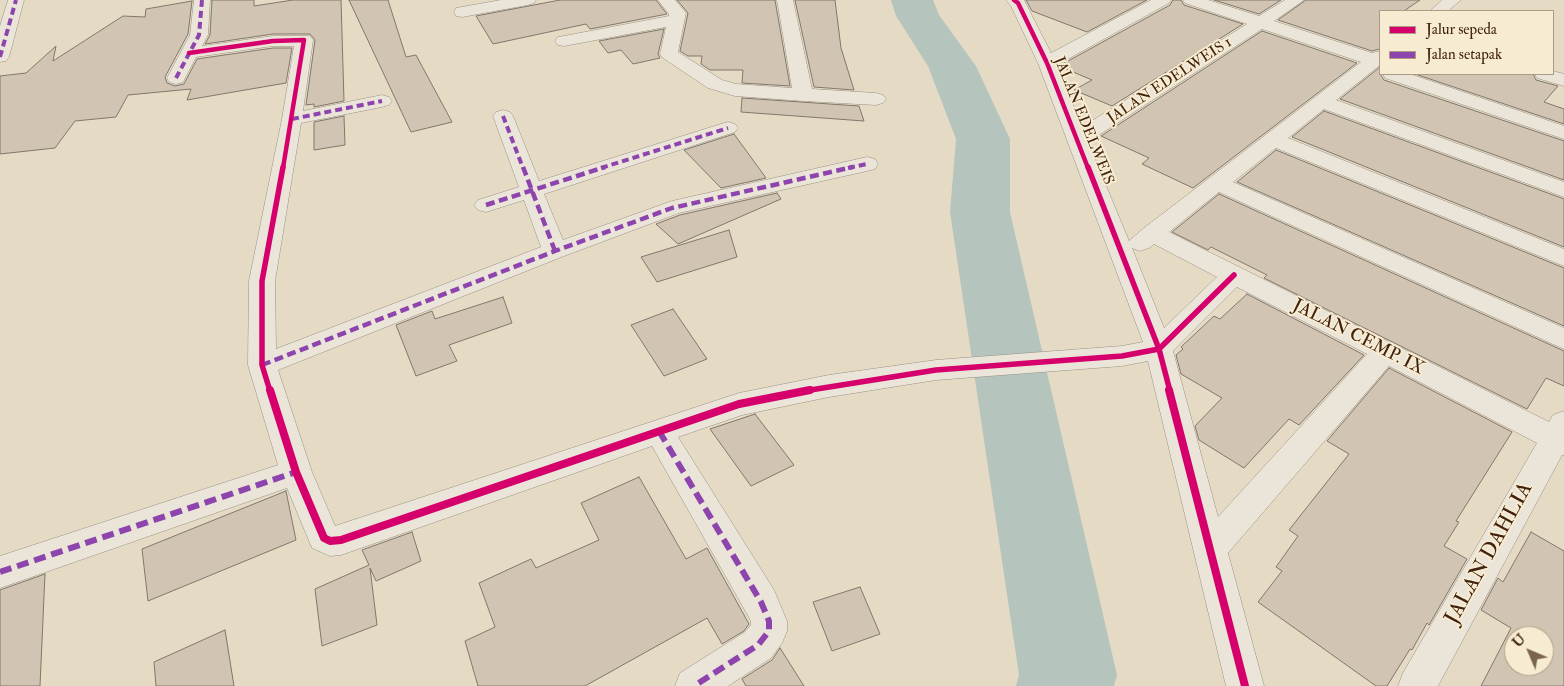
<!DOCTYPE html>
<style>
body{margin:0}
#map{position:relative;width:1564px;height:686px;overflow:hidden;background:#e5dbc5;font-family:"IM FELL Double Pica",serif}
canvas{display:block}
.legend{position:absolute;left:1379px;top:10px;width:175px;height:65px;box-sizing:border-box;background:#f7ebd1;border:1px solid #ae9b83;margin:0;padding:6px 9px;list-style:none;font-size:15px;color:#40220f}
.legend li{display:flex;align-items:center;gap:10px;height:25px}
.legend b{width:25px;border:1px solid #ae9b83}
.north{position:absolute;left:1504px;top:626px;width:50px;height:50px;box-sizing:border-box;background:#f7ebd1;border:1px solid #ae9b83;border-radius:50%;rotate:315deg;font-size:14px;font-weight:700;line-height:20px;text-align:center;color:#40220f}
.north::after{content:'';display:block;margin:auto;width:18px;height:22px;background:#7a634f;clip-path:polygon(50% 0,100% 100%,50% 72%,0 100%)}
</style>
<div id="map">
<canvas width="1564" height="686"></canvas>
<ul class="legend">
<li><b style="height:6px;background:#d6006c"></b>Jalur sepeda</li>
<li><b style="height:6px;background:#8e44ad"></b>Jalan setapak</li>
</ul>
<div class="north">U</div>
</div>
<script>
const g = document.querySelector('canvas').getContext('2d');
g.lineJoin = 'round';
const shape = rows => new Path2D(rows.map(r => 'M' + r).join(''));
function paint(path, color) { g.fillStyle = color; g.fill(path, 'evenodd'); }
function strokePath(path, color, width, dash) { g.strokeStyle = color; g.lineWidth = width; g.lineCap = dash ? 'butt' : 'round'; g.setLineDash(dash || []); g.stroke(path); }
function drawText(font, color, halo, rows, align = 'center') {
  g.font = font + ' "IM FELL Double Pica",serif'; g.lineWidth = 4; g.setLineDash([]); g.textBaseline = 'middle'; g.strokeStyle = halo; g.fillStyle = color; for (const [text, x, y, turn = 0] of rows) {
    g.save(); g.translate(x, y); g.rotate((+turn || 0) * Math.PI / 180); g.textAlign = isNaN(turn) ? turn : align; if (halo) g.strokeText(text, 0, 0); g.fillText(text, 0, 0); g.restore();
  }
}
paint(shape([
 [891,0,933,0,939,15,976,66,1010,139,1010,212,1117,675,1114,686,1016,686,1019,675,950,212,956,139,928,66,896,16,891,0]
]), '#b6c4be');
const building = shape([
 [212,0,254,0,254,6,293,0,341,0,344,101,314,107,314,104,306,105,315,40,310,34,273,34,205,44,210,35,212,0],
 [349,0,388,0,406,57,416,55,452,122,411,132,349,0],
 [560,0,656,0,667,14,590,29,586,24,493,44,476,16,560,0],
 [677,0,775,0,790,86,742,83,743,70,710,70,701,64,702,56,688,56,680,51,688,13,677,0],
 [795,0,835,0,841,48,854,90,814,87,795,0],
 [1026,0,1147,0,1087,32,1032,11,1026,0],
 [1173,0,1181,0,1184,5,1243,24,1112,106,1074,90,1092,80,1059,66,1170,5,1173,0],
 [1214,0,1281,0,1259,14,1214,0],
 [1306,0,1420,0,1404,11,1380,11,1380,49,1372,51,1278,20,1306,0],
 [192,1,188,34,165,77,167,83,175,86,184,84,197,59,273,48,292,48,286,83,187,100,191,89,128,95,116,117,75,121,55,148,0,154,0,76,26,73,56,46,53,61,123,16,145,17,146,9,192,1],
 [664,29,658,54,660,58,633,64,621,50,608,53,599,41,664,29],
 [1262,31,1357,63,1193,188,1142,164,1149,158,1101,136,1262,31],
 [1380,67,1380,74,1384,80,1564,141,1564,180,1340,99,1380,67],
 [1415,74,1533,74,1536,80,1558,86,1544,102,1564,109,1564,124,1415,74],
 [742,98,859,106,864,121,741,112,742,98],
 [1324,111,1564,199,1564,247,1292,137,1324,111],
 [344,116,345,145,314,150,314,122,344,116],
 [734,134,766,178,721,188,684,150,734,134],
 [1276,150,1564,268,1564,326,1237,182,1276,150],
 [777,193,781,199,678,244,656,224,680,215,777,193],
 [1219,194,1564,351,1564,386,1546,378,1527,409,1264,278,1267,275,1211,247,1208,250,1172,232,1219,194],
 [729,230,737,257,657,282,641,257,729,230],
 [1247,294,1364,355,1299,425,1289,419,1244,468,1199,440,1195,426,1222,398,1181,374,1176,355,1183,349,1181,347,1214,316,1220,319,1247,294],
 [503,297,512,323,449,345,457,361,416,376,396,325,432,311,435,319,503,297],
 [673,309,707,359,664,376,631,325,673,309],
 [1389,368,1512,432,1456,521,1459,522,1444,546,1467,559,1429,625,1427,623,1412,650,1410,649,1387,686,1376,686,1258,602,1282,571,1276,567,1298,536,1289,530,1349,454,1327,441,1389,368],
 [755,414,794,465,751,486,710,429,755,414],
 [639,477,686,559,707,548,749,624,744,631,722,644,707,618,585,686,478,686,465,641,495,627,479,583,531,559,536,568,599,540,581,503,639,477],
 [286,491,296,540,148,601,142,549,286,491],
 [412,532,421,561,376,581,370,568,377,625,322,646,315,589,369,565,362,550,412,532],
 [1531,532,1564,551,1564,686,1481,686,1511,628,1481,610,1498,578,1503,582,1531,532],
 [1514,636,1544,636,1544,666,1514,666,1514,636],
 [45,574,40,686,0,686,0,590,45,574],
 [860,587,880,634,832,651,813,602,860,587],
 [225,630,234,686,156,686,154,662,225,630],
 [780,648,804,686,746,686,742,679,772,660,780,648]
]);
paint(building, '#d1c4b3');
strokePath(building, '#81776a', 1);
const minor = shape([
 [8,0,24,0,9,57,6,61,0,62,0,26,8,0],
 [194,0,210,0,208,35,202,46,273,36,310,36,313,40,303,111,382,95,389,97,392,101,389,105,382,107,301,123,275,281,276,349,541,247,524,200,486,212,478,210,474,205,478,200,519,187,493,116,496,112,503,110,510,112,513,116,539,181,721,124,728,122,735,124,738,128,735,132,544,194,563,240,672,201,867,157,875,159,878,164,875,169,867,171,679,213,564,256,278,370,312,472,335,526,739,393,829,375,936,360,1122,346,1143,342,1038,63,1011,6,1006,0,1024,0,1051,53,1151,0,1171,0,1169,3,1057,65,1082,127,1247,24,1185,3,1183,0,1208,0,1259,16,1285,0,1304,0,1274,21,1372,53,1380,51,1380,65,1336,100,1564,182,1564,197,1324,109,1288,138,1564,249,1564,266,1276,148,1233,182,1564,328,1564,349,1219,192,1169,232,1549,422,1553,415,1564,411,1564,455,1562,455,1438,686,1398,686,1403,673,1537,443,1389,366,1228,553,1264,686,1226,686,1148,361,1122,366,936,380,829,397,742,415,678,437,774,590,787,621,787,631,782,643,771,658,728,686,675,686,680,673,745,632,751,625,751,621,652,446,341,555,330,556,312,548,287,488,0,588,0,556,278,465,248,365,249,281,282,119,294,46,273,46,196,57,183,82,176,84,169,82,167,78,190,35,194,0],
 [1262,29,1361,62,1144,228,1129,241,1088,142,1262,29],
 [1154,244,1217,277,1164,328,1132,248,1140,251,1149,248,1154,244],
 [1237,287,1367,354,1218,517,1173,351,1237,287],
 [501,0,536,0,534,3,528,5,462,17,456,16,454,12,456,8,501,0],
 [658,0,675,0,686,13,678,52,722,80,736,84,792,88,777,0,793,0,812,89,876,93,883,95,886,99,883,103,876,105,803,101,735,96,708,88,663,58,660,54,666,27,564,46,558,45,555,41,558,37,564,36,669,16,669,14,658,0],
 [1442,0,1461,0,1448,11,1430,11,1442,0],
 [1553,71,1564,74,1564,86,1537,78,1535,74,1553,74,1553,71],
 [1383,74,1410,74,1564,126,1564,139,1385,78,1383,74]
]);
strokePath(minor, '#999081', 1);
paint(minor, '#eae4d9');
strokePath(shape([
 [0,57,16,0],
 [176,78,199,35,202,0],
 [503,116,523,168],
 [292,119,382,101],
 [601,168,728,128],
 [848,168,867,164]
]), '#8e44ad', 4, [7, 4]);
strokePath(shape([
 [523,167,555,251],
 [486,205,605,167],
 [262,365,555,251,672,208,853,167]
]), '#8e44ad', 4.5, [9, 4.5]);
strokePath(shape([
 [659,431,761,602,769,621,769,631,758,645,694,686],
 [0,572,296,472]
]), '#8e44ad', 6, [12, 6]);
strokePath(shape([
 [1014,0,1018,3,1047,63,1088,168],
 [189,53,273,41,304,40,283,168]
]), '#d6006c', 4.5);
strokePath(shape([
 [1088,167,1159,349,1170,391],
 [270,391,262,365,262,281,283,167],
 [804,391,936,370,1122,356,1159,349,1234,275]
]), '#d6006c', 5.5);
strokePath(shape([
 [270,390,296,472,324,538,330,541,341,540,739,404,810,390],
 [1169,390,1245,686]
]), '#d6006c', 8);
drawText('15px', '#40220f', '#f7ebd1', [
 ["JALAN EDELWEIS 1",1170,81,-33],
 ["JALAN EDELWEIS",1083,121,68]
]);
drawText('18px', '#40220f', '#f7ebd1', [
 ["JALAN CEMP. IX",1358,338,27]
]);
drawText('21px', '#40220f', '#f7ebd1', [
 ["JALAN DAHLIA",1490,554,-61]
]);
</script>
